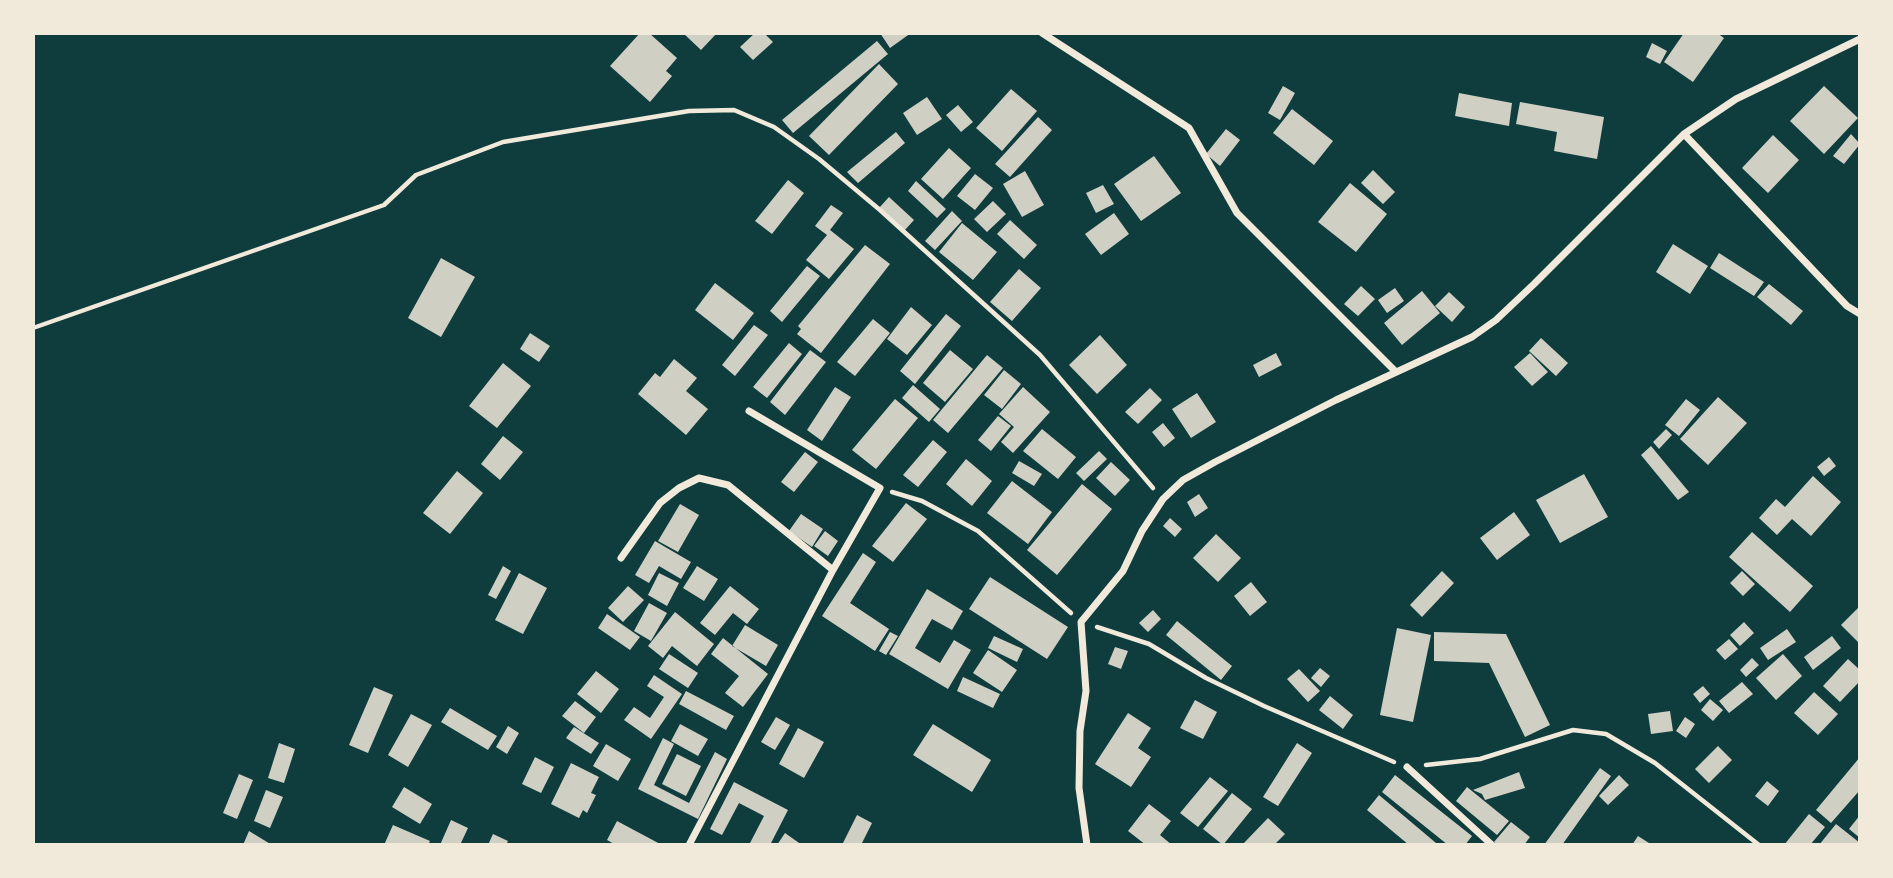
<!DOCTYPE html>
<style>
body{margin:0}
#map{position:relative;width:1893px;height:878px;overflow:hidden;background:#0f3d3e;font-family:"Exo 2",sans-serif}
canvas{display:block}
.frame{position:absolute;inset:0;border:35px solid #f1e9da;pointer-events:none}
</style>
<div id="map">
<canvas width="1893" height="878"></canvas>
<div class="frame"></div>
</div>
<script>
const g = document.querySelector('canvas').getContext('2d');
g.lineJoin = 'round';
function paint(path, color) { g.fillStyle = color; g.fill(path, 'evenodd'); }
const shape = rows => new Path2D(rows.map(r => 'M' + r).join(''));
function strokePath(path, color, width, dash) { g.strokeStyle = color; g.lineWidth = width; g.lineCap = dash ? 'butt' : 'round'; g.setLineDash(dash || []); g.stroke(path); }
paint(shape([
 [640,33,649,33,677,58,666,71,672,76,650,102,610,66],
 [683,33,717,33,701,50],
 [755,33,764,33,773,42,753,60,740,47],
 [880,33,911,33,890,48],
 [1684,33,1717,33,1724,38,1693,82,1664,62],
 [877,41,888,54,793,133,782,120],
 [1652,43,1667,51,1660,64,1646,57],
 [879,64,898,84,829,155,809,136],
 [1283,86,1295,93,1280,120,1268,113],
 [1824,86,1858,118,1824,154,1790,121],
 [1011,89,1037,111,1002,151,976,128],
 [1459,93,1512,103,1509,126,1455,116],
 [927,97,942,119,917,135,903,113],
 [1520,102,1604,117,1597,159,1554,151,1557,132,1516,124],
 [958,105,973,122,961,132,946,115],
 [1292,109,1333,141,1314,165,1273,133],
 [1038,117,1052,130,1010,177,995,164],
 [1226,129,1240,140,1220,166,1206,154],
 [896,132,905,143,858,183,847,172],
 [1851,134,1860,144,1844,164,1833,156],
 [1773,135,1799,160,1768,193,1742,168],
 [949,148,971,168,943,199,921,179],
 [1154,156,1181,193,1141,221,1114,184],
 [1373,170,1395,192,1383,204,1361,183],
 [1025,171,1044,205,1022,217,1003,184],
 [975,174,993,188,975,210,957,196],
 [788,180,804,193,772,234,755,221],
 [916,181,946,209,937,218,908,191],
 [1350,183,1387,214,1356,252,1318,222],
 [1103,185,1114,204,1096,213,1086,193],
 [889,197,914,220,904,231,879,208],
 [993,201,1006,214,987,232,974,219],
 [831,205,843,213,830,230,854,249,829,279,806,260,827,235,815,226],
 [952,211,962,221,935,250,925,241],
 [1114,213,1129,234,1101,255,1085,234],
 [1010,220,1037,245,1024,259,997,234],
 [962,223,997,252,973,280,939,252],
 [1673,244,1708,266,1690,294,1656,272],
 [865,245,890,264,821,353,797,334,801,329,798,326],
 [1719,253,1764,282,1754,296,1710,268],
 [441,258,475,277,441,337,408,318],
 [807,266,820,276,782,322,770,311],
 [1019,269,1041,288,1012,321,990,302],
 [715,283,754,313,733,340,695,310],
 [1769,284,1803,311,1791,325,1757,297],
 [1361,286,1375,299,1358,316,1344,304],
 [1395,288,1404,301,1387,313,1378,300],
 [1422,291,1440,313,1402,345,1384,323],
 [1449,292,1465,307,1452,322,1435,306],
 [911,307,932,325,907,355,887,339],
 [946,314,961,326,915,384,900,371],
 [873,319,890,333,855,376,837,362],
 [754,325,768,335,735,376,722,365],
 [530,333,550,346,539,362,520,349],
 [1100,335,1127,365,1097,394,1069,365],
 [1541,338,1568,363,1556,376,1529,351],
 [789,343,802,354,767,398,753,387],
 [810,350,826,362,785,415,770,402],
 [950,350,973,369,945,402,923,383],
 [1276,353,1282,365,1259,377,1253,365],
 [1530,353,1548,372,1532,386,1514,367],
 [987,355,1003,368,948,433,933,420],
 [674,359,697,378,686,391,708,409,686,435,638,394,655,373,660,377],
 [503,363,531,386,497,428,469,406],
 [1004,370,1021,384,1002,409,984,395],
 [913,385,940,409,929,422,902,398],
 [835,387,851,397,822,441,807,430],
 [1023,387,1050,412,1013,453,1001,442,1014,427,999,414],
 [1150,388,1162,400,1138,424,1125,412],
 [1197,393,1216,422,1191,438,1172,409],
 [1718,397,1747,423,1708,465,1680,439],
 [895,399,918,418,876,469,852,450],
 [1686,399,1700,410,1679,436,1665,425],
 [998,416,1011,426,991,451,978,440],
 [1163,423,1175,438,1164,447,1152,432],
 [1042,429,1076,457,1058,479,1023,451],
 [1666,429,1672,435,1659,449,1653,442],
 [503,436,523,452,500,480,481,464],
 [933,440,947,452,918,487,903,475],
 [1651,446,1689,492,1678,500,1641,455],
 [1099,451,1107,459,1084,481,1076,473],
 [805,452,818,462,794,492,781,482],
 [1829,457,1836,466,1824,476,1817,467],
 [966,459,992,481,972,506,946,484],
 [1019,461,1042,474,1034,486,1012,473],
 [1111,462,1130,480,1115,496,1096,478],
 [457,471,483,493,450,534,423,513],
 [1584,474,1608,517,1560,543,1536,500],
 [1813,476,1841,502,1811,536,1792,519,1777,535,1759,518,1776,499,1785,507],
 [1012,481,1052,512,1028,544,987,513],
 [1082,484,1112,509,1057,575,1027,550],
 [1199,494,1208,508,1195,517,1187,502],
 [906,503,927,519,893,562,872,546],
 [680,504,699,515,678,552,658,541],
 [1514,512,1530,535,1497,560,1480,538],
 [801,514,823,529,812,547,789,531],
 [1170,518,1182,529,1175,537,1163,526],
 [825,531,838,541,828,556,814,546],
 [1752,532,1813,586,1790,612,1729,557],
 [1216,534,1241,558,1218,582,1193,558],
 [655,541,691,562,681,579,659,566,649,583,635,575],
 [863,553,876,562,850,603,889,629,875,651,822,616],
 [503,566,511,571,496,599,488,595],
 [697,566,718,579,704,601,683,588],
 [1442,571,1454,583,1422,617,1410,605],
 [1742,571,1755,584,1743,596,1730,583],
 [519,573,547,588,523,634,495,620],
 [659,573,679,583,667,606,648,595],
 [990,577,1068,627,1047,659,969,609],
 [1251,582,1267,602,1250,616,1234,596],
 [628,586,644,600,623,622,608,608],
 [730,586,759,609,747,624,733,613,715,635,700,623],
 [927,589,963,611,952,630,932,619,915,648,940,663,954,640,971,650,948,689,889,654],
 [649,603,667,613,651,641,634,631],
 [1858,608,1860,610,1860,644,1841,625],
 [1153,610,1161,619,1148,632,1139,623],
 [675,612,714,644,697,666,672,646,663,658,648,646],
 [607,614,640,637,630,650,598,628],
 [1177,621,1232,666,1221,680,1166,635],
 [1744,622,1754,633,1740,646,1730,635],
 [745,625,778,645,766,666,732,646],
 [1397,628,1431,635,1413,722,1380,715],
 [1787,629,1796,642,1768,660,1760,648],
 [890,632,898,636,886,655,879,651],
 [1434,632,1506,634,1550,725,1525,737,1489,663,1434,661],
 [994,636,1023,649,1017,662,988,648],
 [1832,636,1841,648,1813,670,1804,657],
 [723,638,768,674,743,707,725,693,739,676,711,654],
 [1729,639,1738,649,1725,660,1716,650],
 [1115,647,1128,651,1121,669,1108,664],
 [988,650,1017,670,1002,692,973,673],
 [669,654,698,673,688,688,659,669],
 [1783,654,1802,676,1776,700,1756,678],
 [1752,658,1759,665,1746,677,1740,670],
 [1848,659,1860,670,1860,681,1840,702,1823,686],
 [1320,668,1330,676,1321,687,1311,678],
 [1299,669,1320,691,1308,702,1287,679],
 [596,671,619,689,601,713,577,694],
 [654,675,682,694,651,739,624,720,634,707,650,718,664,697,647,686],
 [963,677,1000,694,993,708,957,691],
 [1742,682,1753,694,1729,713,1719,701],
 [1703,686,1710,694,1700,703,1693,694],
 [374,687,393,695,368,753,349,745],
 [686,691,734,716,726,730,679,704],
 [1814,692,1838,714,1818,735,1794,713],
 [1330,696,1353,715,1343,729,1319,710],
 [1710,699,1723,710,1713,721,1701,710],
 [1195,700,1217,712,1203,739,1180,728],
 [575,701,596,717,584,733,562,716],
 [450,708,497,736,488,750,441,722],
 [1670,711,1673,731,1651,734,1648,714],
 [1128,713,1151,728,1138,748,1151,757,1131,787,1095,764],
 [411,714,432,725,408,767,388,755],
 [776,717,790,725,775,750,761,742],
 [1685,717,1695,724,1686,738,1676,731],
 [680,724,708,739,698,756,671,741],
 [933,724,991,760,972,792,913,755],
 [508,726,519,733,507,754,496,747],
 [574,727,599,743,591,754,566,738],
 [798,728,824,742,804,778,779,764],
 [663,738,674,744,654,785,689,803,715,752,727,759,698,819,638,789],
 [279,743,295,749,284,783,268,778],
 [1297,743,1312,753,1278,806,1263,797],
 [606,744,631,759,618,781,593,766],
 [1718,746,1732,760,1709,783,1695,769],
 [677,754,701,766,686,796,662,784],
 [535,757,554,767,541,793,522,784],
 [1860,757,1860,790,1831,823,1816,810],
 [571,763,599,777,591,793,596,795,587,813,583,810,579,818,551,804],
 [1600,768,1611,776,1562,845,1544,845],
 [1519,772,1525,788,1485,800,1482,794,1473,790],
 [239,774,253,780,237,819,223,813],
 [1395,775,1472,836,1465,845,1448,845,1382,792],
 [1619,775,1629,785,1608,805,1599,796],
 [1210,777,1228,791,1198,827,1180,813],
 [1767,781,1779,791,1768,806,1755,796],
 [734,782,788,810,770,845,749,845,764,816,739,803,722,835,710,829],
 [404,787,432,804,420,824,392,807],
 [1467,787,1509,821,1497,835,1456,801],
 [266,790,283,797,270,828,254,821],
 [1232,793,1252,809,1223,845,1203,829],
 [1379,795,1436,843,1434,845,1409,845,1367,810],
 [1149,804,1171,821,1160,835,1172,845,1146,845,1128,831],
 [1809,814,1825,827,1810,845,1784,845],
 [857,815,872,823,861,845,842,845],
 [1860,815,1860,838,1849,829],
 [1268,818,1285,834,1274,845,1242,845],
 [451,820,468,828,460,845,440,845],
 [617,821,662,845,616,845,607,840],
 [1511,822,1530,837,1524,845,1497,845,1494,842],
 [1836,824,1860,843,1860,845,1819,845],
 [393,825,430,841,428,845,384,845],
 [249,831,272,845,243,845],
 [785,833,802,845,777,845],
 [493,834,508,841,506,845,488,845],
 [1638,836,1649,843,1648,845,1632,845]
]), '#cfcfc3');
strokePath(shape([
 [33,328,384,205,416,175,503,142,689,111,734,110,774,127,819,159,880,210,1040,355,1153,488],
 [892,492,922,501,978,531,1071,613],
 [1097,627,1149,644,1206,678,1264,706,1394,762],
 [1426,765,1480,759,1573,730,1606,734,1655,763,1759,845]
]), '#f1e9da', 4.5);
strokePath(shape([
 [1042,33,1189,128,1237,213,1396,372],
 [1684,134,1847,306,1860,314],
 [621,558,660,503,679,488,699,478,728,485,833,570],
 [1407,767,1492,845],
 [689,845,833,570,880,488,749,411],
 [1087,845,1079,788,1080,731,1086,691,1081,622,1123,571,1142,531,1163,499,1183,480,1215,462,1336,400,1472,337,1496,320,1534,284,1684,134,1736,99,1860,39]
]), '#f1e9da', 7);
</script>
